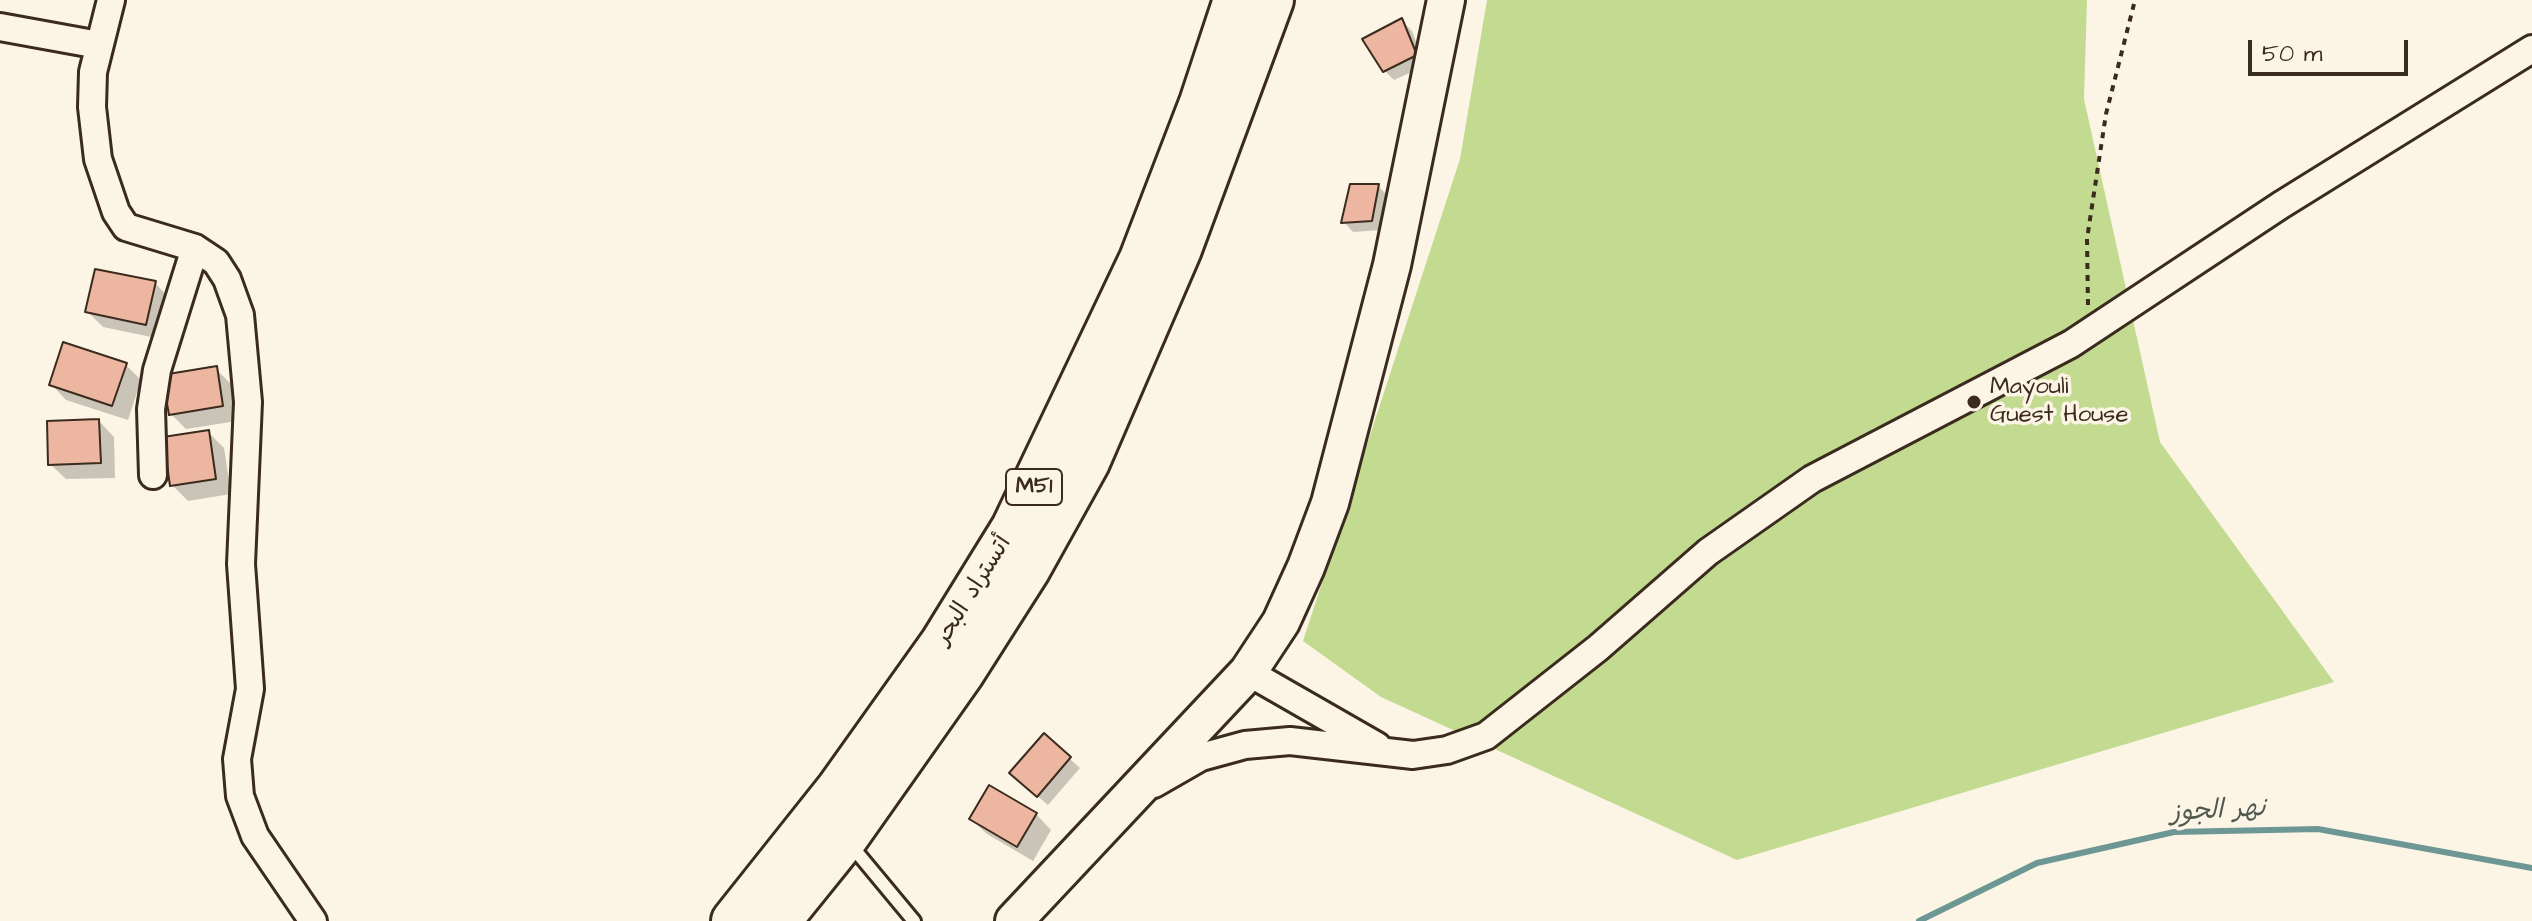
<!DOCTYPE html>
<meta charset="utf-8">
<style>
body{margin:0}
#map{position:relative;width:2532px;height:921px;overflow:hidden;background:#fcf5e5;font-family:"Architects Daughter",sans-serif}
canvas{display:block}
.scale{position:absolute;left:2248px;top:40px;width:160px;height:36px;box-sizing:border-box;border:4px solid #3b2a1e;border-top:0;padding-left:10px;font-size:24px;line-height:28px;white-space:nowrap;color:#3b2a1e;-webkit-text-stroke:6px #fcf5e5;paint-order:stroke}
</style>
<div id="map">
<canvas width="2532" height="921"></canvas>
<div class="scale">50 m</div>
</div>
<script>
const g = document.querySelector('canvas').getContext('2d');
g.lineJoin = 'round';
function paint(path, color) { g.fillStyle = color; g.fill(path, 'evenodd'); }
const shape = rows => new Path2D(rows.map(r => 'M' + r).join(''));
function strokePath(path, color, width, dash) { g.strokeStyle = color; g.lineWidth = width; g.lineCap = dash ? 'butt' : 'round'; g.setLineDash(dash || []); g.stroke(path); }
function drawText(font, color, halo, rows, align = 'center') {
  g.font = font + ' "Architects Daughter","Playpen Sans Arabic",sans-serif'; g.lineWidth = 7; g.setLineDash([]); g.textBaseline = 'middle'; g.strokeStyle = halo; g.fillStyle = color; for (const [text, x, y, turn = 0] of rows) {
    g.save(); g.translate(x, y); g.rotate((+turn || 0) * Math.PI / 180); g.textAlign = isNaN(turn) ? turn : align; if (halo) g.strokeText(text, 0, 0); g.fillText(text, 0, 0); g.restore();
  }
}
paint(shape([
 [1487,0,2087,0,2084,99,2160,442,2334,682,1737,860,1381,697,1303,641,1460,159]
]), '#c2db91');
paint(shape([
 [1402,21,1412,31,1425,66,1394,80,1384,70],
 [1378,186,1388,196,1381,230,1353,232,1344,222],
 [155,283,170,299,161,339,103,327,87,311],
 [126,365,141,380,128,420,66,400,51,384],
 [216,369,231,384,237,421,186,429,171,414],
 [99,421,114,437,115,478,66,479,50,464],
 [208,432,224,448,231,494,188,501,172,485],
 [1044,736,1080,768,1048,805,1022,783],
 [1036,814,1051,830,1033,861,987,834,971,819]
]), '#0003');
strokePath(shape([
 [1919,921,2037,863,2174,832,2318,829,2532,868]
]), '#6d9795', 6);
const building = shape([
 [1402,18,1417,55,1383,72,1362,39,1402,18],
 [1350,184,1379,184,1372,221,1341,223,1350,184],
 [95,269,156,281,146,325,85,312,95,269],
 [63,342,127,363,112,406,49,385,63,342],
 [217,366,223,406,169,415,162,375,217,366],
 [99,419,101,463,48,465,47,421,99,419],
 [209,430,216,479,170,486,163,437,209,430],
 [1044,733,1071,757,1037,797,1009,773,1044,733],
 [989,785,1037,813,1017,847,969,819,989,785]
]);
paint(building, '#ecb6a0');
strokePath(building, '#3b2a1e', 2);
const lane = shape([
 [850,844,914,921]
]);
const street = shape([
 [111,0,93,72,92,107,98,159,116,212,126,227,195,248,216,262,227,279,240,315,248,402,241,564,250,689,237,759,240,796,255,836,313,921],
 [0,27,99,45],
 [153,475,151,409,157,370,195,248],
 [1248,672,1377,746],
 [1154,784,1201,757,1245,745,1290,741,1413,755,1447,750,1486,736,1598,648,1708,552,1812,479,2071,344,2281,205,2532,49]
]);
const secondary = shape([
 [1014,921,1248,672,1281,622,1306,567,1330,503,1392,265,1446,0]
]);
const highway = shape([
 [734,921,839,789,943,643,1014,528,1142,259,1202,103,1236,0],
 [778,921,845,838,962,672,1027,570,1087,462,1179,249,1271,0]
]);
strokePath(lane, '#3b2a1e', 18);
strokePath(street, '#3b2a1e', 32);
strokePath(secondary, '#3b2a1e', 42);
strokePath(highway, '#3b2a1e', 50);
strokePath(shape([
 [2088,305,2087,239,2106,114,2135,0]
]), '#3b2a1e', 4, [6, 6]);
strokePath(lane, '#fcf5e5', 12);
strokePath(street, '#fcf5e5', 26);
strokePath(secondary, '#fcf5e5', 36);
strokePath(highway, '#fcf5e5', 44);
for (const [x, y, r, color] of [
 [1974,402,8,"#3b2a1e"]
]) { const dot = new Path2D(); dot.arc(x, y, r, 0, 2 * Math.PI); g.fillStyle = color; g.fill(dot); strokePath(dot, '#fcf5e5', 3); }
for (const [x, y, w] of [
 [1034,487,56]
]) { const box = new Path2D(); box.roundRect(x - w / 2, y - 18, w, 36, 6); g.fillStyle = '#fcf5e5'; g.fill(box); strokePath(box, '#3b2a1e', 2); }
drawText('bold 22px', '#3b2a1e', null, [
 ["M51",1034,487]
]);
drawText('24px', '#3b2a1e', '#fcf5e5', [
 ["Mayouli",1990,388],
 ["Guest House",1990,416]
], 'left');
drawText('24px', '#3b2a1e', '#fcf5e5', [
 ["أتستراد البحر",974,591,-58]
]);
drawText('italic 26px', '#505850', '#fcf5e5', [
 ["نهر الجوز",2218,812,-3]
]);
</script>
